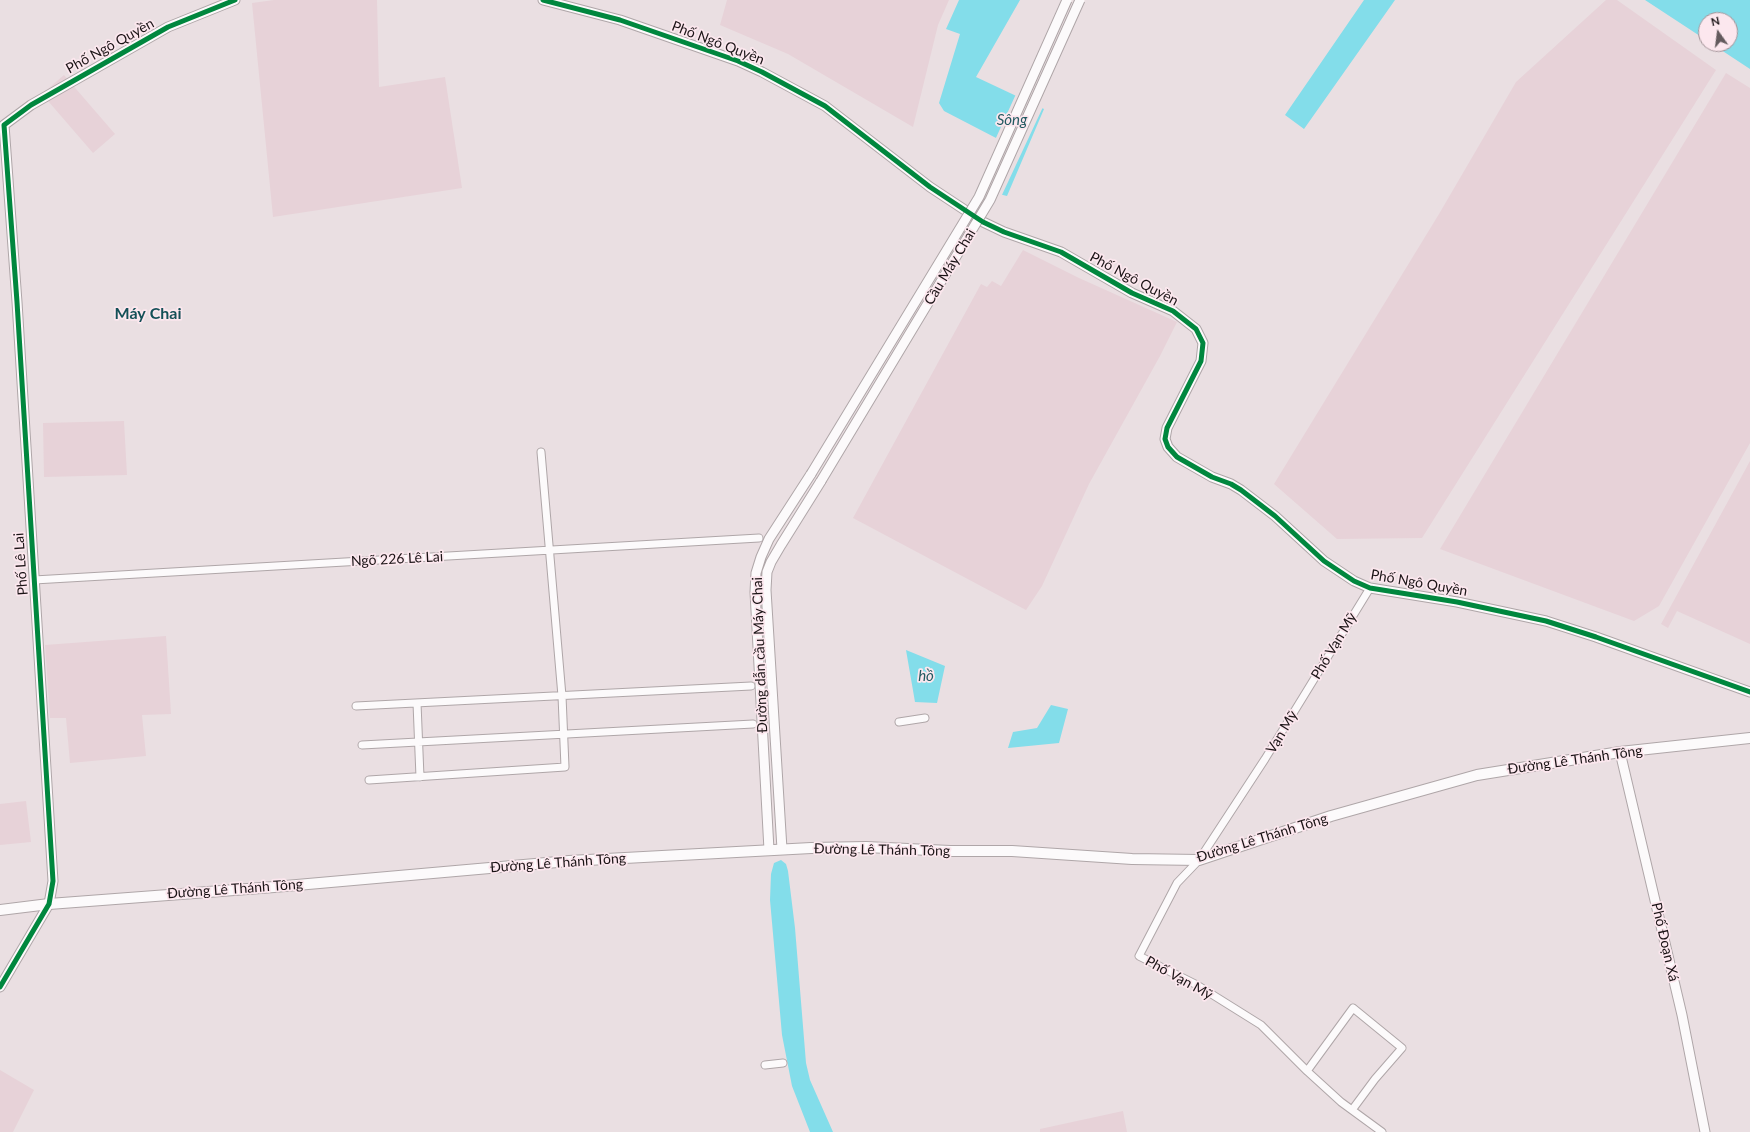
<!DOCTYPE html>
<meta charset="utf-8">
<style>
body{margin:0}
#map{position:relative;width:1750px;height:1132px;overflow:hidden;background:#eadfe2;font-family:Lato,sans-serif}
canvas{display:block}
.north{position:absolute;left:1698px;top:12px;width:40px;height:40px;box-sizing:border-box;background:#fce7ee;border:1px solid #a29297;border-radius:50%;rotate:346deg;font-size:11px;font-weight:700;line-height:16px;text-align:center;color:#1a1315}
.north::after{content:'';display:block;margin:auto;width:14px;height:18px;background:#635a5d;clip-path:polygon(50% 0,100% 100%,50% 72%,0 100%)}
</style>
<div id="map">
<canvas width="1750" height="1132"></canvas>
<div class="north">N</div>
</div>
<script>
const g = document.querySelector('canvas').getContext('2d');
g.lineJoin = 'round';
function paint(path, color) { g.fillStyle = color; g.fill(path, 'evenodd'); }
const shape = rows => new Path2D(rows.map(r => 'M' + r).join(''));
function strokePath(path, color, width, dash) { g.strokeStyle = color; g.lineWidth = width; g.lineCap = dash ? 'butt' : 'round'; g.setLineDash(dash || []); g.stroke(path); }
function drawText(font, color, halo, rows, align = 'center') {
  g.font = font + ' Lato,sans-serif'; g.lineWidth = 3.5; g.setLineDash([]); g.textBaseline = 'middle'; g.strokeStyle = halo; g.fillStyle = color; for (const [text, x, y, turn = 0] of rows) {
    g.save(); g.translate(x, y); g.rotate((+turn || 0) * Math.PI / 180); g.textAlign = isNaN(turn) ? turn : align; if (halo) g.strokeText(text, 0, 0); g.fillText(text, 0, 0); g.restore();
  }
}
paint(shape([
 [274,0,377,0,379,87,445,77,462,188,273,217,252,3],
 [727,0,949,0,938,25,913,127,788,54,720,25],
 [1606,0,1617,0,1716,70,1422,538,1337,539,1274,484,1439,214,1516,82],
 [1726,73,1750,88,1750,443,1659,606,1634,621,1440,549],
 [64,75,115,134,93,153,42,94],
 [1023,250,1079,278,1177,322,1160,356,1089,484,1042,586,1026,610,853,518,981,284,987,287,992,281,1001,286],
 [124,421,127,475,44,477,43,423],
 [1750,461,1750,644,1677,611,1668,628,1661,624],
 [166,636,171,714,142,715,146,756,70,763,66,718,50,718,45,645],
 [26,801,31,842,0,845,0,804],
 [0,1070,34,1090,13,1132,0,1132],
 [1123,1111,1127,1132,1040,1132,1040,1129]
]), '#e7d2d8');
paint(shape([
 [959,0,1020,0,976,77,1044,109,1007,196,987,191,1002,151,998,139,944,111,939,103,960,34,946,29],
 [1364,0,1395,0,1304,129,1285,115],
 [1645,0,1750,0,1750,69,1712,44,1730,44,1730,20,1706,20,1706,40],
 [906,650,945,666,937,703,915,702],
 [1051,705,1068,709,1059,743,1008,748,1013,732,1037,728],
 [781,860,786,864,788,871,795,928,806,1063,810,1080,833,1132,810,1132,792,1086,782,1035,770,900,771,874,774,863]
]), '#83ddea');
paint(shape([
 [1016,94,1043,107,1001,197,985,191,1000,151,995,140]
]), '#eadfe2');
const street = shape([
 [34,580,759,538],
 [1370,588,1265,759,1199,860,1177,883,1139,956,1197,985,1261,1025,1307,1071,1341,1102,1382,1132],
 [417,703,420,777],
 [356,706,751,686],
 [899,722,925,718],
 [362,745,753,724],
 [369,780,565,767,562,696,541,452],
 [765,1065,783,1063],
 [1307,1071,1353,1008,1402,1048,1375,1079,1352,1110]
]);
const secondary = shape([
 [543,0,620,20,738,61,762,72,825,106,930,187,983,222,1004,232,1061,252,1132,293,1173,311,1196,329,1203,343,1201,361,1167,428,1165,439,1168,447,1177,457,1212,477,1231,484,1241,490,1275,516,1324,561,1354,581,1370,588,1457,602,1546,621,1596,637,1750,692],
 [1620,752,1682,1015,1705,1132],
 [782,849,766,590,767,572,771,562,781,545,821,481],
 [769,850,755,592,756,573,761,557,769,539,811,474],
 [0,987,49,904,53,881,17,302,4,125,31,105,168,27,235,0]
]);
const primary = shape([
 [0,910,49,904,274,887,569,861,811,848,866,847,950,851,1012,851,1132,859,1199,860,1331,816,1477,775,1620,752,1750,738]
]);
strokePath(street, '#afa6a8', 9);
strokePath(secondary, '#afa6a8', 11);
strokePath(primary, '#afa6a8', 12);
strokePath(street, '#fcfafb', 7);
strokePath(secondary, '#fcfafb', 9);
strokePath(primary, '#fcfafb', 10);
const secondaryBridge = shape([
 [811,474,979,197,1067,0],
 [821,481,990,200,1080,0]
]);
strokePath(secondaryBridge, '#afa6a8', 11, []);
strokePath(secondaryBridge, '#fcfafb', 9);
strokePath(shape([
 [543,0,620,20,738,61,762,72,825,106,930,187,983,222,1004,232,1061,252,1132,293,1173,311,1196,329,1203,343,1201,361,1167,428,1165,439,1168,447,1177,457,1212,477,1231,484,1241,490,1275,516,1324,561,1354,581,1370,588,1457,602,1546,621,1596,637,1750,692],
 [0,987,49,904,53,881,17,302,4,125,31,105,168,27,235,0]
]), '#00873e', 5);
drawText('14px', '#1a1315', '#fce7ee', [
 ["Phố Ngô Quyền",718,43,21],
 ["Phố Ngô Quyền",110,46,-29],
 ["Cầu Máy Chai",950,267,-59],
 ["Phố Ngô Quyền",1134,279,28],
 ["Ngõ 226 Lê Lai",397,559,-3],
 ["Phố Lê Lai",21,564,-94],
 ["Phố Ngô Quyền",1419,583,10],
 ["Phố Vạn Mỹ",1334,646,-59],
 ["Đường dẫn cầu Máy Chai",760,655,-92],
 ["Vạn Mỹ",1282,732,-59],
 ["Đường Lê Thánh Tông",1575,760,-8],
 ["Đường Lê Thánh Tông",1262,838,-17],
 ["Đường Lê Thánh Tông",882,850,1],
 ["Đường Lê Thánh Tông",558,863,-4],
 ["Đường Lê Thánh Tông",235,889,-4],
 ["Phố Đoạn Xá",1665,942,77],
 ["Phố Vạn Mỹ",1179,978,29]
]);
drawText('italic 15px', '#225a61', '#fce7ee', [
 ["Sông",1012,120],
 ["hồ",926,676]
]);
drawText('bold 16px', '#145057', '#fce7ee', [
 ["Máy Chai",148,314]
]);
</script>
